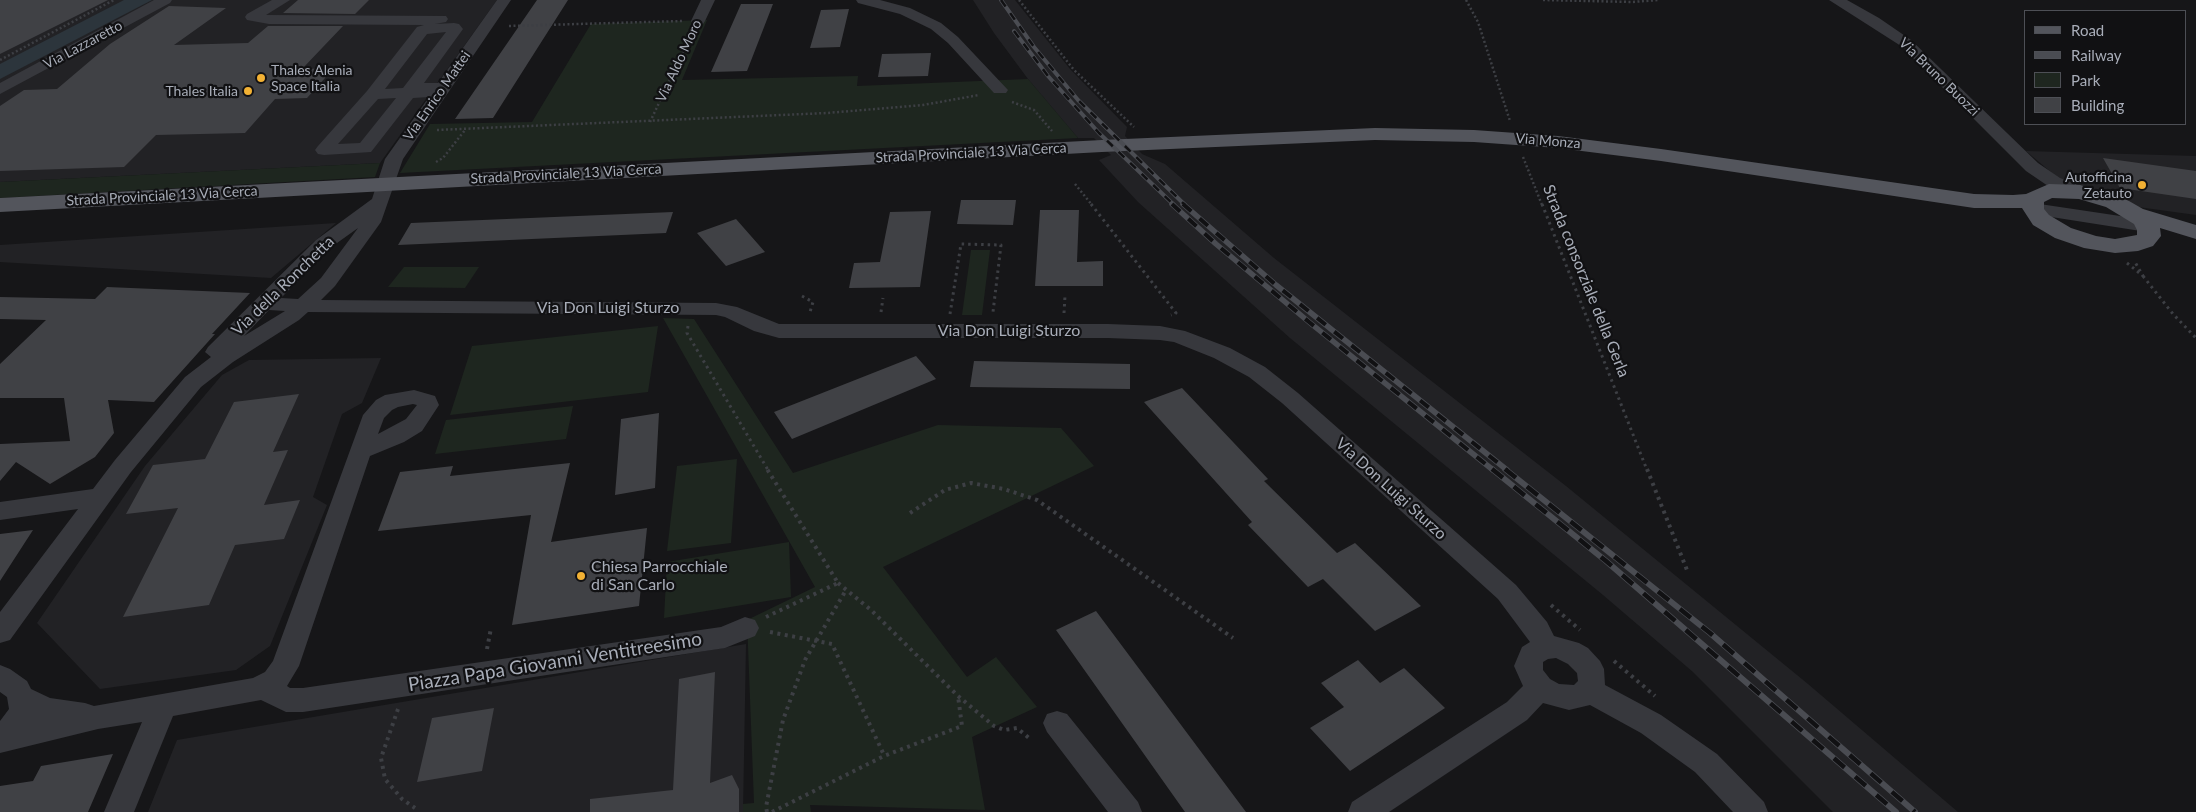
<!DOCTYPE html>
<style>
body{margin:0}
#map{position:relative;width:2196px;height:812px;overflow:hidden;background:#161618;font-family:Lato,sans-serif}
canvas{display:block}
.legend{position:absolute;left:2024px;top:10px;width:162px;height:115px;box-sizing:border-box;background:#111113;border:1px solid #4d4f55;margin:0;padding:6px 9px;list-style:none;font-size:15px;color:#a8adb8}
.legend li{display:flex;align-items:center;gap:10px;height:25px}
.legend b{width:25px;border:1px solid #4d4f55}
</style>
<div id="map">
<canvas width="2196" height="812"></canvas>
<ul class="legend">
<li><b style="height:6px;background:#53555c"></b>Road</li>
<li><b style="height:6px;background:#4a4c52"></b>Railway</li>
<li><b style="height:14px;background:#1e261f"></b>Park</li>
<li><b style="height:14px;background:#404145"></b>Building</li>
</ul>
</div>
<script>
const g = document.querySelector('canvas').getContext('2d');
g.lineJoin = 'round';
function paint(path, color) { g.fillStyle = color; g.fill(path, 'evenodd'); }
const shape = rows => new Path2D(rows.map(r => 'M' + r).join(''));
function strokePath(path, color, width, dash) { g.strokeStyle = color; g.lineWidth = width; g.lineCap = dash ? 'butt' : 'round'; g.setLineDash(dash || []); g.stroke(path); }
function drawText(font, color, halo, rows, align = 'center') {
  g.font = font + ' Lato,sans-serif'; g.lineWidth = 4.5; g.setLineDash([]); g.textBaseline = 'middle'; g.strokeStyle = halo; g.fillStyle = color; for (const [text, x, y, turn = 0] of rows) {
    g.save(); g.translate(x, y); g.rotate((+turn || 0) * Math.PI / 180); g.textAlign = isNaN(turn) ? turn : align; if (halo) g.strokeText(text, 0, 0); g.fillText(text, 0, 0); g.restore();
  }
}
paint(shape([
 [0,0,497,0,380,163,0,182],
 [973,0,1015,0,1070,69,1127,127,1125,136,1142,154,1165,164,1274,258,1566,486,1808,684,1958,812,1833,812,1693,672,1603,595,1290,338,1138,202,1099,160,1111,155,1094,138,1078,138,1028,79,994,33],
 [2026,151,2196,156,2196,215,2138,207,2065,184],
 [336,223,271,278,0,262,0,245],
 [381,358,362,403,342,414,313,497,327,505,270,646,236,670,100,689,37,623,145,466,222,375,249,360],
 [746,644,743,812,148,812,177,740]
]), '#222225');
paint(shape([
 [707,20,682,80,858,76,857,86,1028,79,1078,138,400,173,430,124,532,122,591,24],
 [380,163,375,177,0,198,0,182],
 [971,250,990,250,982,315,962,315],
 [404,267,479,267,465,288,388,287],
 [663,318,694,319,793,473,938,425,1061,428,1094,466,883,567,967,677,996,657,1037,707,972,737,985,810,810,805,811,812,743,812,743,804,754,803,747,620,815,587],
 [658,326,648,392,450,415,472,346],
 [573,406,566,439,435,454,446,420],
 [737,459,731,543,667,551,677,466],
 [789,542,791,597,664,618,667,562]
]), '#1e261f');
paint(shape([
 [124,0,152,0,0,79,0,64]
]), '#2c353c');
paint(shape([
 [0,0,108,0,0,54],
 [298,0,369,0,355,14,283,13],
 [537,0,568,0,493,118,455,119],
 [741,4,773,4,747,71,711,72],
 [169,6,226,8,174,45,248,43,268,26,343,26,302,69,334,68,307,98,275,99,245,133,156,135,124,167,0,171,0,106,24,90,57,89,110,44],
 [849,9,840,47,810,48,821,10],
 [931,53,928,76,878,77,882,54],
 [2103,158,2196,171,2196,199,2120,188],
 [961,200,1016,200,1013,225,957,224],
 [1040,210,1079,210,1077,262,1103,261,1103,286,1035,286],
 [931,211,920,287,849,288,854,263,880,262,890,212],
 [673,212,666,233,398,245,411,223],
 [736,219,765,252,726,266,697,233],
 [107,287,250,293,212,334,215,334,154,402,108,400,114,433,95,457,50,484,16,462,0,481,0,444,70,441,64,398,0,398,0,364,46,320,0,319,0,297,95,299],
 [916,356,936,379,792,439,774,412],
 [974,361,1130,364,1130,389,970,387],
 [1182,388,1268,479,1264,481,1337,553,1355,543,1421,606,1375,631,1323,579,1308,587,1248,525,1252,522,1144,402],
 [299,394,273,452,288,450,264,505,300,500,284,539,235,545,209,605,123,617,178,508,126,514,153,465,205,459,234,402],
 [659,413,655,488,615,495,621,419],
 [570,463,551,542,647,528,639,606,512,625,531,515,378,531,400,472,453,466,450,476],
 [33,530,0,581,0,534],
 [1096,611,1246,812,1185,812,1056,630],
 [1358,660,1380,683,1404,668,1445,708,1350,771,1310,728,1344,707,1321,683],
 [715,672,710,783,732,775,739,789,739,812,590,812,590,799,673,790,679,679],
 [494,708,482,771,417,782,432,718],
 [113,754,88,812,0,812,0,786,33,781,41,766]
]), '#404145');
strokePath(shape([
 [1019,0,1074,70,1134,127],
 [1466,0,1478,22,1510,121],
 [1543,0,1632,2,1659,0],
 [509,26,682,21],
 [0,60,114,0],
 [1012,102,1034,110,1052,131],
 [650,122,691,35],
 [437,130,827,113,923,105,979,95],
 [1523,157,1542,205],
 [436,162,443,158,465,130],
 [1075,184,1092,205]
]), '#3d3f44', 2.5, [2, 2.5]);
strokePath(shape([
 [1091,204,1176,313,1171,315],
 [1542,204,1647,470],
 [2127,263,2143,276,2135,262],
 [2143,276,2173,314,2196,338],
 [802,296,813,302,810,312],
 [881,312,883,298],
 [1064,313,1065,296],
 [950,314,961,244,1001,245,993,312],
 [688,326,687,333,768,470]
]), '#3d3f44', 3, [2.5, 4]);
strokePath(shape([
 [1647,469,1687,570],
 [910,513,945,490,971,483,1004,489,1037,500,1233,638],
 [838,583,871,610,958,696,994,726,1004,730,1017,728,1029,738],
 [1551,605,1580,630],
 [766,617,838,583,767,469],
 [770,632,832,644,884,755],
 [487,649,491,628],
 [1614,661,1655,696],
 [398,709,381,758,385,779,402,799,415,808],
 [767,812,766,807,783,720,805,660,846,590],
 [772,812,884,756,962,726,958,696]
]), '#3d3f44', 4, [3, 4.5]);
paint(shape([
 [154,0,172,0,170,3,0,94,0,83,154,0],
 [272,0,290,0,266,15,446,16,448,19,446,22,435,24,454,23,459,24,463,29,424,83,438,83,497,0,511,0,403,159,381,222,335,286,321,300,716,303,737,307,779,324,1108,324,1160,326,1185,331,1230,348,1265,367,1298,393,1516,585,1547,622,1554,636,1579,643,1588,648,1600,661,1604,669,1605,685,1661,715,1717,754,1764,802,1768,812,1733,812,1695,772,1641,733,1590,705,1569,710,1543,703,1527,720,1389,812,1348,812,1352,802,1507,702,1523,686,1514,666,1522,647,1530,642,1498,599,1282,403,1249,377,1214,358,1174,342,1160,340,1108,338,779,338,754,331,725,317,716,315,308,312,299,320,233,362,201,387,131,472,10,640,0,643,0,612,78,509,0,520,0,502,93,489,115,460,185,377,211,357,205,352,208,347,316,240,372,199,385,159,429,97,413,98,371,152,324,155,318,154,315,150,318,146,367,91,417,27,424,25,269,24,247,20,245,17,247,14,272,0],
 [446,32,403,88,385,89,427,34,446,32],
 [396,98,360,143,338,144,378,99,396,98],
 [358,228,321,278,298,299,281,298,330,248,358,228],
 [269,310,285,311,244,336,269,310],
 [1556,658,1568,664,1577,673,1578,681,1574,685,1559,684,1550,679,1543,670,1543,662,1548,659,1556,658],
 [701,0,715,0,705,21,703,24,698,25,693,24,691,21,701,0],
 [856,0,880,0,910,8,941,23,958,37,1008,90,1006,93,994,93,948,43,931,29,900,14,858,3,856,0],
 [1829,0,1847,0,1879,18,1911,40,2038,163,2060,178,2086,188,2089,192,2086,196,2080,197,2074,196,2048,186,2026,171,1901,46,1829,0],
 [2033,203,2147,220,2154,222,2156,226,2154,230,2147,232,2026,213,2024,209,2026,205,2033,203],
 [414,390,435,396,439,405,422,431,404,442,370,456,299,666,287,686,290,688,303,688,721,627,745,617,755,620,759,628,755,636,725,648,303,712,286,712,261,700,173,716,134,812,104,812,142,722,98,729,0,753,0,721,9,709,7,697,0,692,0,665,10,669,27,681,31,689,50,698,85,703,94,706,253,678,265,672,273,661,363,415,376,400,385,395,414,390],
 [413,404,417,405,406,419,378,434,384,418,392,410,398,407,413,404],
 [1057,711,1067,714,1138,802,1142,812,1108,812,1047,732,1043,723,1047,714,1057,711]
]), '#37383d');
paint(shape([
 [1375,128,1474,130,1558,136,1661,149,1974,194,2013,195,2026,194,2049,184,2080,185,2122,197,2143,209,2196,225,2196,239,2160,228,2161,236,2153,246,2138,251,2115,253,2084,248,2055,238,2033,225,2022,208,1974,208,1661,161,1558,148,1474,142,1375,140,1102,152,0,212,0,198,1102,140,1375,128],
 [2052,198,2079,199,2106,207,2134,224,2137,230,2137,235,2115,239,2096,236,2071,228,2049,215,2044,209,2044,202,2052,198]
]), '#53555c');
const railFar2 = shape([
 [1001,0,1034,47,1078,100,1185,205],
 [1014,31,1048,76,1099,133,1174,205]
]);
const railFar1 = shape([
 [1172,204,1216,244,1309,322,1493,470],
 [1183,204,1276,285,1507,470]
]);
const rail = shape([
 [1492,469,1606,561,1896,812],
 [1505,469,1710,633,1915,812]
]);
strokePath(railFar2, '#4a4c52', 4);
strokePath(railFar1, '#4a4c52', 5.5);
strokePath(rail, '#4a4c52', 6);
strokePath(railFar2, '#111113', 2.5, [8]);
strokePath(railFar1, '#111113', 4, [11]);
strokePath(rail, '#111113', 4.5, [14]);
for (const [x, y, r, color] of [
 [261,78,5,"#f2b134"],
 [248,91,5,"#f2b134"],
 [2142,185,5,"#f2b134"],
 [581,576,5,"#f2b134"]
]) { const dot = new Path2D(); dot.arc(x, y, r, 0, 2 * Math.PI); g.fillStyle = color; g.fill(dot); strokePath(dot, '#111113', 2); }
drawText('14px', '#a8adb8', '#111113', [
 ["Via Lazzaretto",83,45,-28],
 ["Via Aldo Moro",679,61,-65],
 ["Via Bruno Buozzi",1939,77,44],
 ["Via Enrico Mattei",437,96,-55],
 ["Via Monza",1548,141,5],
 ["Strada Provinciale 13 Via Cerca",971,153,-3],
 ["Strada Provinciale 13 Via Cerca",566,174,-3],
 ["Strada Provinciale 13 Via Cerca",162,196,-3]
]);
drawText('14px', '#a8adb8', '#111113', [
 ["Thales Alenia",271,70,"left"],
 ["Space Italia",271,86,"left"],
 ["Thales Italia",238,91],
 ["Autofficina",2132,177],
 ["Zetauto",2132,193]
], 'right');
drawText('16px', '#a8adb8', '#111113', [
 ["Strada consorziale della Gerla",1586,281,68],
 ["Via della Ronchetta",283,286,-44],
 ["Via Don Luigi Sturzo",608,308],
 ["Via Don Luigi Sturzo",1009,331],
 ["Via Don Luigi Sturzo",1391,489,42]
]);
drawText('16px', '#a8adb8', '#111113', [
 ["Chiesa Parrocchiale",591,567],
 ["di San Carlo",591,585]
], 'left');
drawText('19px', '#a8adb8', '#111113', [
 ["Piazza Papa Giovanni Ventitreesimo",555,662,-9]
]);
</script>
